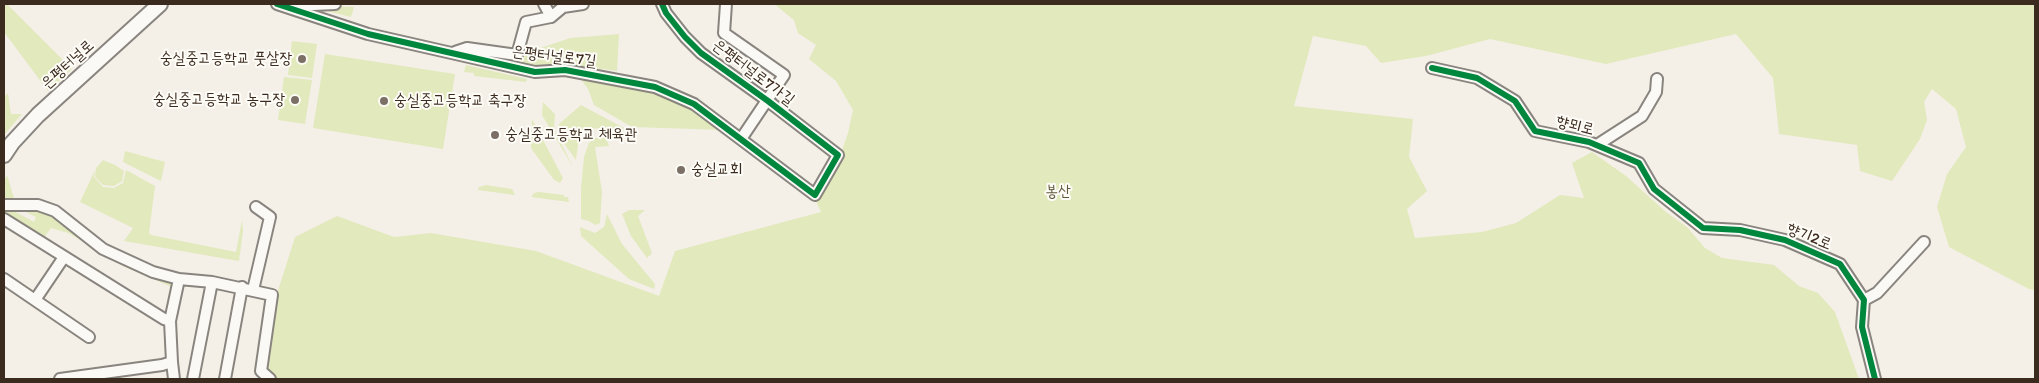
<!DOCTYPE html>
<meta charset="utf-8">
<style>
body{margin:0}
#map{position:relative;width:2039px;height:383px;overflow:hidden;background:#f4f0e8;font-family:Itim,sans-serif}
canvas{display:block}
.frame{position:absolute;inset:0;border:5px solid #3b2a1e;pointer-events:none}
</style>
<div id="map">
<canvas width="2039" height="383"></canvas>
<div class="frame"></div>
</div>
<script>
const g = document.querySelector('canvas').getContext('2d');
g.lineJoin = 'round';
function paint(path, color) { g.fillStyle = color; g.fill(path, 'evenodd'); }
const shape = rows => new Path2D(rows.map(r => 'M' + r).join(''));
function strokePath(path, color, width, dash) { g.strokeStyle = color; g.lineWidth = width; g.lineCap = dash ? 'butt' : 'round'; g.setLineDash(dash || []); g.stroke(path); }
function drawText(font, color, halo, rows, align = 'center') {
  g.font = font + ' Itim,"Poor Story",sans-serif'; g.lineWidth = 4; g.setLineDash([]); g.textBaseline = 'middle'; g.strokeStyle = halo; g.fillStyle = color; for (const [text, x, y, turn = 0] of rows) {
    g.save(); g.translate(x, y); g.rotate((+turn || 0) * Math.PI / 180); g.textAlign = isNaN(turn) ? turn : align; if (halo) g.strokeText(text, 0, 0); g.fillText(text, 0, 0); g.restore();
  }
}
paint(shape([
 [4,4,7,4,72,69,48,91,4,32],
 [774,4,2035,4,2035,290,2029,289,1949,247,1937,207,1947,174,1966,147,1956,109,1932,89,1924,102,1927,120,1920,139,1892,181,1860,171,1857,145,1779,134,1773,78,1736,34,1606,64,1490,39,1426,56,1381,63,1366,46,1313,36,1294,106,1413,119,1409,157,1427,191,1407,209,1415,238,1482,232,1516,223,1560,195,1584,198,1572,163,1592,152,1626,176,1666,212,1687,227,1705,248,1722,258,1774,265,1799,286,1818,293,1835,312,1859,379,277,379,266,368,276,297,295,237,337,216,394,237,431,233,536,251,659,296,675,251,821,212,815,199,839,159,848,133,853,110,836,81,809,59,816,45,798,33,794,20],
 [325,6,354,7,351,17,323,10],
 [619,34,617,71,557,63,533,66,514,64,532,51,570,38],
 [292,41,317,44,312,78,288,75],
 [325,54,455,74,443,149,313,128],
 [466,65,527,79,526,82,474,76,474,73,464,72],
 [577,74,652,89,695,108,724,130,632,127,594,105,588,89],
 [284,77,312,80,305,124,278,120],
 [8,93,11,114,22,114,4,135,4,97],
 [543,102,555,114,554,129,573,167,542,115],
 [581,105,624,128,615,136,605,130,592,128,579,137,576,160,563,142,559,133,559,124],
 [532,119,563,178,560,183,554,180,531,148],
 [595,138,606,138,609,146,595,147,602,192,600,223,595,225,589,221,581,219,581,188,584,157,589,143],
 [125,151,165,162,161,181,123,162],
 [103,160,115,165,124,171,122,181,114,186,103,185,95,177,96,168],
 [95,170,94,177,103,187,114,188,123,183,126,170,155,186,149,233,151,235,236,252,242,220,243,231,239,261,124,241,133,228,80,202],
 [7,175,14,198,4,199,4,181],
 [486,185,512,189,515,195,478,190,479,187],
 [539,192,564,195,564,197,568,197,569,202,531,197,534,193],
 [20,209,40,210,56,217,92,244,175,280,174,288,123,266,90,248,86,243,68,233,51,228,43,239,4,215,4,210,12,210,34,222,36,217],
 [629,210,645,210,638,216,652,253,647,258,631,236,622,214],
 [607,214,622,244,655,284,654,289,629,279,581,236,580,227,595,233,604,227]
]), '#e2e9bc');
const street = shape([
 [277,4,368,34,535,72,565,70,655,87,694,104,815,195,838,155,768,101,701,53,685,37,666,13,662,4],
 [544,4,551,17],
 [726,4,724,33,784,75,741,139],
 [291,6,335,4],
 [455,52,467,48,517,55,526,22,551,17,563,7,583,4],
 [1432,68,1477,78,1515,101,1535,131,1589,142,1639,163,1654,189,1703,228,1740,230,1785,240,1840,264,1864,300,1862,327,1875,379],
 [1597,145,1642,116,1656,92,1657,79],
 [4,205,38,205,55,211,103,249,153,272,179,279,212,282,272,295,261,371,270,379],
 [4,219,164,319,170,321],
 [4,279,89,337],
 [253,290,270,217,256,207],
 [35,300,64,257],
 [1864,300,1877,293,1924,242],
 [60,379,162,365,172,362],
 [174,379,172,362,170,321,179,279],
 [193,379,212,282],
 [225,379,242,287]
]);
const secondary = shape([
 [4,155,12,143,38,115,160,4]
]);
strokePath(street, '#89847e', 14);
strokePath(secondary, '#89847e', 18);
strokePath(street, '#faf9f6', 10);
strokePath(secondary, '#faf9f6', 14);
strokePath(shape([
 [277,4,368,34,535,72,565,70,655,87,694,104,815,195,838,155,768,101,701,53,685,37,666,13,662,4],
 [1432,68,1477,78,1515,101,1535,131,1589,142,1639,163,1654,189,1703,228,1740,230,1785,240,1840,264,1864,300,1862,327,1875,379]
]), '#00873e', 6);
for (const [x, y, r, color] of [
 [302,59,5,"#7c6f65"],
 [295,100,5,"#7c6f65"],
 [384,101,5,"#7c6f65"],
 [495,135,5,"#7c6f65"],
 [681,170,5,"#7c6f65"]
]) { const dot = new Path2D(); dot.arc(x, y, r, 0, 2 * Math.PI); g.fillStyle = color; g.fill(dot); strokePath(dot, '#fdfcf7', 2); }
drawText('16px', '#3b2a1e', '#fdfcf7', [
 ["은평터널로7길",554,57,7],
 ["은평터널로",68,65,-42],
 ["은평터널로7가길",753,73,37],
 ["향뫼로",1575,126,14],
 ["향기2로",1809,237,22]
]);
drawText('16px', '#3b2a1e', '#fdfcf7', [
 ["숭실중고등학교 풋살장",292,59,"right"],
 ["숭실중고등학교 농구장",285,100,"right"],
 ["숭실중고등학교 축구장",394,101],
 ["숭실중고등학교 체육관",505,135],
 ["숭실교회",691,170]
], 'left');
drawText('16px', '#61583c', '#fdfcf7', [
 ["봉산",1058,192]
]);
</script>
